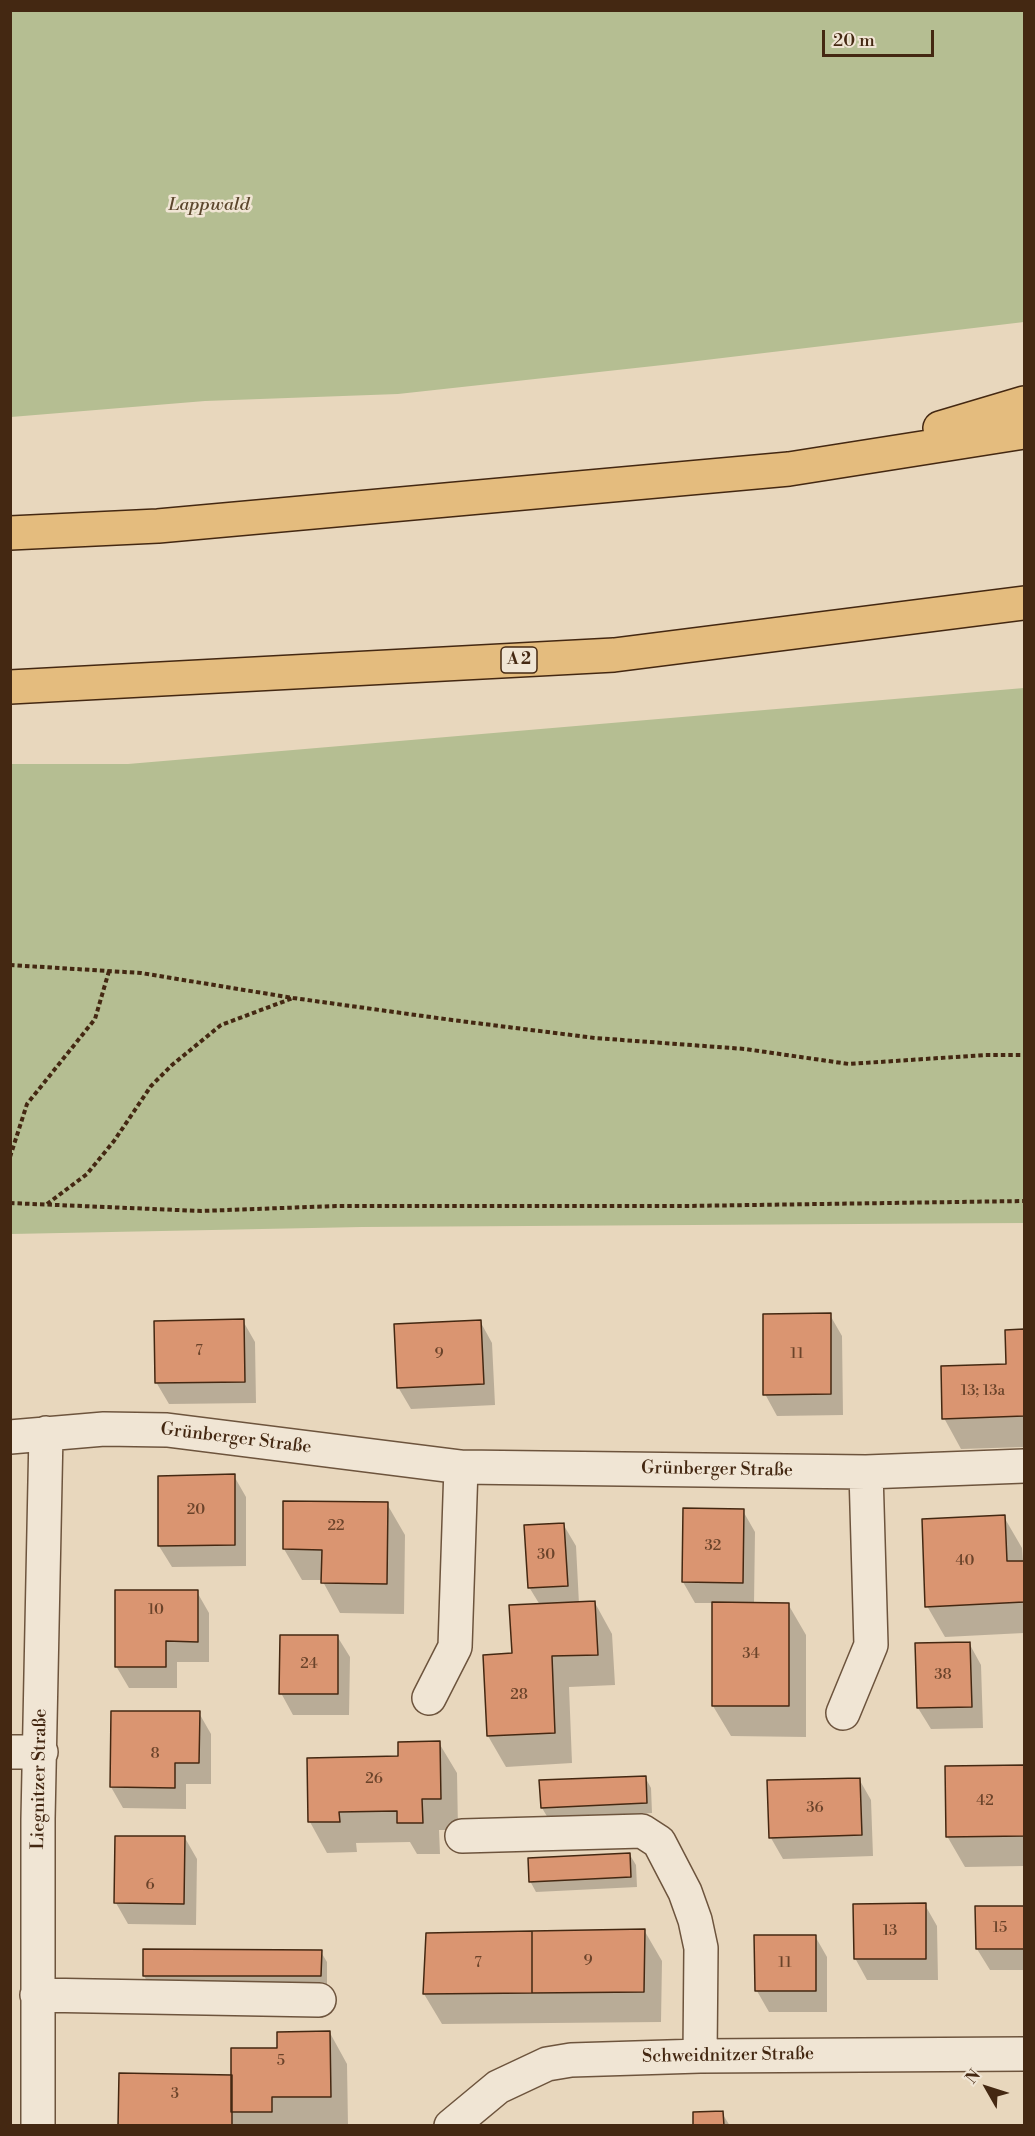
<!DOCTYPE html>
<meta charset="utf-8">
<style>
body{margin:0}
#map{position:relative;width:1035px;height:2136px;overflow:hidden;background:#e8d7bd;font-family:"Libre Bodoni",serif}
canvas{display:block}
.frame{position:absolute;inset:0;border:12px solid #442812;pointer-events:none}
.north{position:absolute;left:957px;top:2058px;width:60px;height:60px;-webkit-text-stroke:4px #f0e5d4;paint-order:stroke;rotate:309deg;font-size:16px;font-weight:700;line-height:24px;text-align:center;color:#442812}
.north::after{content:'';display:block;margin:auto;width:21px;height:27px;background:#442812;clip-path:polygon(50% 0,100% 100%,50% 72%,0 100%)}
.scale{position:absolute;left:822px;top:30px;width:112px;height:27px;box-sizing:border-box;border:3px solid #442812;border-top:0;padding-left:8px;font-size:18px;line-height:21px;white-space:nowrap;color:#442812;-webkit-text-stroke:4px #f0e5d4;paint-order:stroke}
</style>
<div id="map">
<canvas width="1035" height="2136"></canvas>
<div class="frame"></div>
<div class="north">N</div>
<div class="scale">20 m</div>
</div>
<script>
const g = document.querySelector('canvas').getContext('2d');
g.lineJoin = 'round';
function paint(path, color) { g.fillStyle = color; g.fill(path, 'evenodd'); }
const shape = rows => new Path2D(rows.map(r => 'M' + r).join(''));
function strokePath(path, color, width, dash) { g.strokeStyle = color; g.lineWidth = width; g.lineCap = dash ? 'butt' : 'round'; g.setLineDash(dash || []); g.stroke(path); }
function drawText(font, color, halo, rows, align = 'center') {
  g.font = font + ' "Libre Bodoni",serif'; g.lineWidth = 5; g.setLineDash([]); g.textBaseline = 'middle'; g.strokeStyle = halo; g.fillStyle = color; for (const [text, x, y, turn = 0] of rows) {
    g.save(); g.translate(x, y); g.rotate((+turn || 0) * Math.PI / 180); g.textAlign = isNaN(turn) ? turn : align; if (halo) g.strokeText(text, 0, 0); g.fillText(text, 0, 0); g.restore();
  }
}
paint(shape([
 [10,11,1024,11,1024,322,672,364,398,394,205,401,11,417],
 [1024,688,1024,1223,362,1227,11,1234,11,764,128,764]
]), '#b5be92');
paint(shape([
 [830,1315,842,1336,843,1415,777,1416,765,1394],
 [243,1321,255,1342,256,1403,169,1404,156,1382],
 [480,1321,492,1343,495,1405,411,1409,398,1387],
 [1007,1331,1024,1331,1024,1447,961,1449,944,1418,1008,1366],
 [234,1476,246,1497,246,1566,172,1567,159,1546],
 [285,1503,387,1504,405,1535,404,1614,340,1613,322,1580,302,1580,284,1549],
 [743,1511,755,1532,754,1604,788,1604,806,1635,806,1737,731,1736,713,1706,714,1603,695,1603,683,1582],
 [1004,1517,1022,1548,1023,1562,1024,1562,1024,1633,945,1637,927,1606],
 [563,1524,576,1546,579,1604,595,1603,612,1634,615,1685,569,1687,572,1763,506,1767,488,1736,513,1655,540,1605,529,1587],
 [197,1592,209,1613,209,1662,177,1662,177,1688,129,1688,116,1666],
 [337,1636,350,1657,349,1715,293,1715,281,1693],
 [969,1643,981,1665,983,1728,931,1729,918,1708,917,1645],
 [199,1713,211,1734,211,1784,186,1784,186,1809,123,1808,111,1787],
 [439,1743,457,1773,458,1830,439,1830,440,1854,417,1854,410,1842,356,1843,357,1852,327,1853,310,1822],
 [1024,1766,1024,1866,965,1867,947,1836,946,1767],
 [645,1777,651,1788,652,1813,548,1818,542,1808],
 [859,1779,871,1800,873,1856,783,1859,771,1838],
 [185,1838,197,1859,196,1925,128,1924,116,1903],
 [630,1855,636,1865,637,1887,536,1892,530,1881],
 [925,1905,937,1926,938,1980,867,1980,855,1958],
 [1024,1907,1024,1970,990,1970,977,1949,977,1908],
 [644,1930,662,1961,661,2022,442,2024,424,1994],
 [815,1936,827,1957,827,2012,769,2012,757,1991],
 [321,1952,327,1962,327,1986,150,1986,144,1976],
 [330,2033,347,2064,348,2126,120,2126,233,2077,279,2049],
 [722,2113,730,2126,694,2126]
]), '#0003');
const building = shape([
 [831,1313,831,1394,763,1395,763,1314,831,1313],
 [244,1319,245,1382,155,1383,154,1321,244,1319],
 [481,1320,484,1384,397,1388,394,1324,481,1320],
 [1024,1329,1024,1416,942,1419,941,1366,1006,1364,1005,1330,1024,1329],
 [235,1474,235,1545,158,1546,158,1476,235,1474],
 [283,1501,388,1502,387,1584,321,1583,322,1550,283,1549,283,1501],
 [683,1508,744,1509,743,1583,682,1582,683,1508],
 [1005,1515,1007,1561,1024,1561,1024,1602,925,1607,922,1519,1005,1515],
 [564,1523,568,1586,528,1588,524,1525,564,1523],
 [115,1590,198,1590,198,1642,166,1641,166,1667,115,1667,115,1590],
 [595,1601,598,1655,552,1656,555,1733,487,1736,483,1655,512,1653,509,1605,595,1601],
 [712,1602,789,1603,789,1706,712,1706,712,1602],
 [280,1635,338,1635,338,1694,279,1694,280,1635],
 [970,1642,972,1707,917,1708,915,1643,970,1642],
 [111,1711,200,1711,199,1763,175,1763,175,1788,110,1787,111,1711],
 [440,1741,441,1799,422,1799,423,1823,397,1823,397,1811,339,1812,340,1822,308,1822,307,1758,398,1756,398,1742,440,1741],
 [1024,1765,1024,1836,946,1837,945,1766,1024,1765],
 [646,1776,647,1803,541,1808,539,1780,646,1776],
 [860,1778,862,1835,769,1838,767,1780,860,1778],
 [115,1836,185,1836,184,1904,114,1903,115,1836],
 [630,1853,631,1877,529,1882,528,1858,630,1853],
 [926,1903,926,1959,854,1959,853,1904,926,1903],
 [975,1906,1024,1906,1024,1949,976,1949,975,1906],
 [645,1929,644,1992,532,1993,532,1931,645,1929],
 [532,1931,532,1993,423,1994,426,1933,532,1931],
 [754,1935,816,1935,816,1991,755,1991,754,1935],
 [143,1949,322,1950,321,1976,143,1976,143,1949],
 [330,2031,331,2097,272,2097,272,2112,231,2112,231,2048,277,2048,277,2032,330,2031],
 [119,2073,232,2075,232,2126,118,2126,119,2073],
 [723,2111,724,2126,693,2126,693,2112,723,2111]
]);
paint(building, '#da9571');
strokePath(building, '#442812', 1.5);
const minor = shape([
 [10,1437,104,1429,167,1430,461,1467,866,1472,1024,1466],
 [429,1698,455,1647,461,1467],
 [843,1713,871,1645,866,1472],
 [10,1752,41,1752],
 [462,1836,642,1831,659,1842,685,1892,695,1920,701,1948,700,2056],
 [37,1995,319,2000],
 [38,2126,38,1819,46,1433],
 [451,2126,498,2087,547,2064,571,2060,700,2056,1024,2054]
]);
const highway = shape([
 [940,428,1024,403],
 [10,533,158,526,789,469,1024,432],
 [10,687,614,655,1024,603]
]);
strokePath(minor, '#6d543d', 36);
strokePath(highway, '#442812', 36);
strokePath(shape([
 [10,965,141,973,293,998,452,1020,595,1038,745,1049,849,1064,985,1055,1024,1055],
 [10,1157,27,1104,95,1019,109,971],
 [10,1203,201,1211,336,1206,685,1206,1024,1201],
 [47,1204,87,1174,114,1141,151,1086,172,1065,221,1025,293,998]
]), '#442812', 4, [4.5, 3]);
strokePath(minor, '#f0e5d4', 33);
strokePath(highway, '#e4bc7e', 33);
drawText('15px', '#6a432a', null, [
 ["7",199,1351],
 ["9",439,1354],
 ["11",797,1354],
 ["13; 13a",983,1391],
 ["20",196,1510],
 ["22",336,1526],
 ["32",713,1546],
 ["30",546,1555],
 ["40",965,1561],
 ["10",156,1610],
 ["34",751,1654],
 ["24",309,1664],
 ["38",943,1675],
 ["28",519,1695],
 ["8",155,1754],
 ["26",374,1779],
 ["42",985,1801],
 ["36",815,1808],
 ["6",150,1885],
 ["15",1000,1928],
 ["13",890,1931],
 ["9",588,1961],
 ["7",478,1963],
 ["11",785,1963],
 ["5",281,2061],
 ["3",175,2094]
]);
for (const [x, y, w] of [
 [519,660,36]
]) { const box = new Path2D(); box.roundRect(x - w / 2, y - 13, w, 26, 4.5); g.fillStyle = '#f0e5d4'; g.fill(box); strokePath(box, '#442812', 1.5); }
drawText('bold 16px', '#442812', null, [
 ["A 2",519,660]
]);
drawText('italic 18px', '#5b462c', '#f0e5d4', [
 ["Lappwald",209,206]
]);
drawText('18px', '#442812', '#f0e5d4', [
 ["Grünberger Straße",236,1439,7],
 ["Grünberger Straße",717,1470,1],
 ["Liegnitzer Straße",40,1779,-89],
 ["Schweidnitzer Straße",728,2056,-1]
]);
</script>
